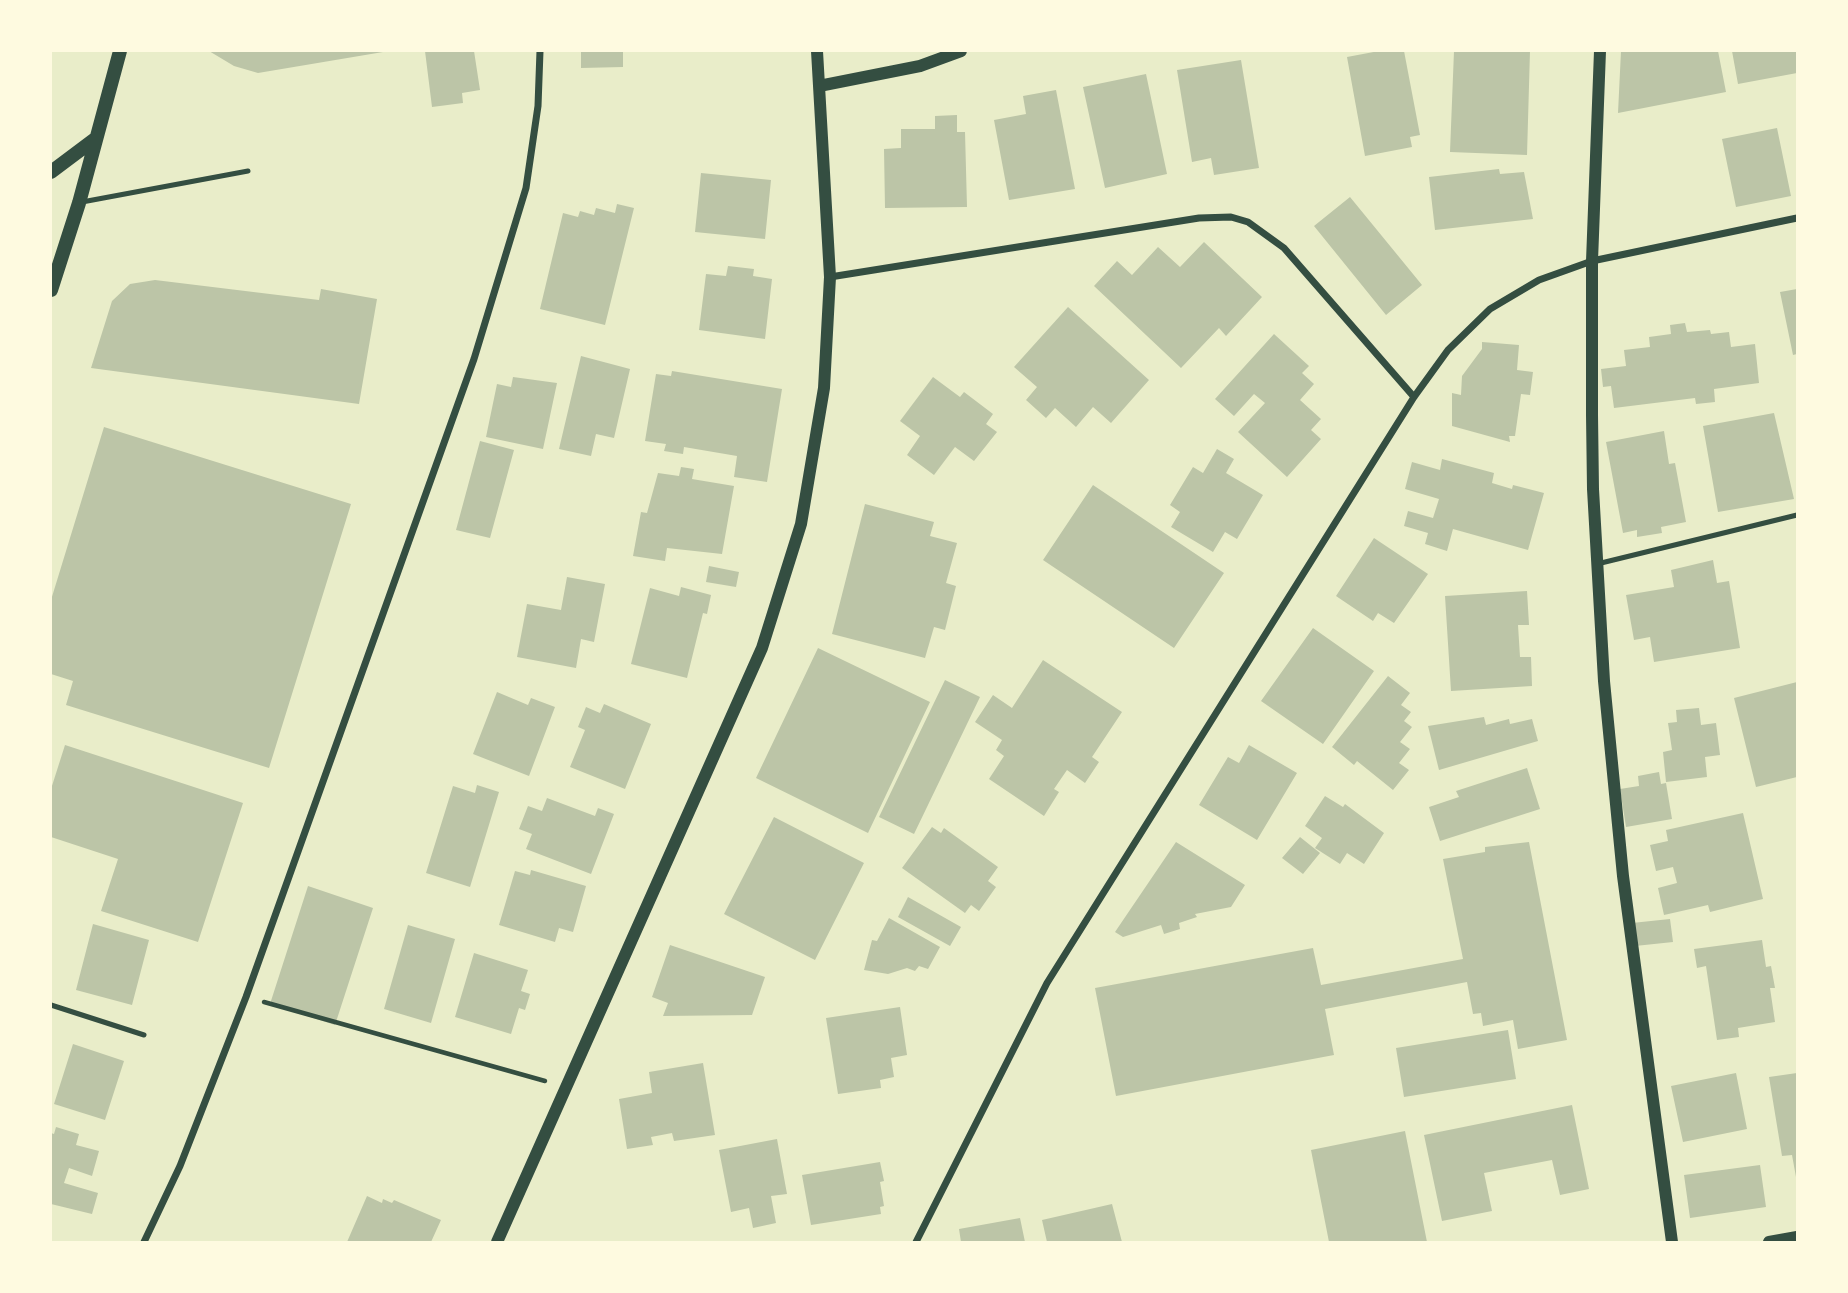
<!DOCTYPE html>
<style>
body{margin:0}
#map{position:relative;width:1848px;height:1293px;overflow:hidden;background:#e9edc9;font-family:"Varela Round",sans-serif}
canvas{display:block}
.frame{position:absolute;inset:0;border:52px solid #fefae0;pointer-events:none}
</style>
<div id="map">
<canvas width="1848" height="1293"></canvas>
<div class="frame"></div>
</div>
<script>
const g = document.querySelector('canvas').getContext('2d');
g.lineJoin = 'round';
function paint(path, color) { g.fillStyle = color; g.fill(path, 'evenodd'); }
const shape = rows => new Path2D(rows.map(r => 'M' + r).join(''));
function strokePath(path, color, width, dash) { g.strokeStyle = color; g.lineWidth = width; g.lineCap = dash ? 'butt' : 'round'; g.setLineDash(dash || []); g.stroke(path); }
paint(shape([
 [209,51,383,51,383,52,258,73,234,66],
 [425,51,474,51,480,90,462,93,463,103,432,107],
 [581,51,623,51,623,67,581,68],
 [1379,51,1404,51,1420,135,1410,137,1412,147,1365,156,1347,57],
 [1454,51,1530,51,1527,155,1450,152],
 [1621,51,1718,51,1726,92,1618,113],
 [1732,51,1797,51,1797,73,1738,84],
 [1241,60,1259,168,1214,175,1211,158,1192,162,1177,70],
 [1146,74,1167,174,1105,188,1083,87],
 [1056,90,1075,189,1009,200,994,120,1026,114,1023,96],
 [957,115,957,132,965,132,967,207,885,208,884,149,901,148,901,129,935,129,935,116],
 [1777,128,1791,196,1736,207,1722,139],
 [1499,169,1500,174,1524,172,1533,219,1435,230,1429,177],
 [701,173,771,180,765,239,695,232],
 [1350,197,1422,285,1386,315,1314,226],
 [617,204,634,208,605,325,540,309,563,213,578,217,580,211,594,215,596,208,615,213],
 [1204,242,1262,297,1226,336,1219,328,1181,368,1094,286,1117,261,1132,275,1158,247,1180,267],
 [728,266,754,269,753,276,772,279,765,339,699,330,706,274,726,276],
 [155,280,319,300,321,289,377,299,359,404,91,368,112,301,130,284],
 [1797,289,1797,354,1793,355,1780,292],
 [1068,307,1149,380,1111,423,1093,407,1076,427,1055,408,1046,418,1026,400,1037,387,1014,367],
 [1685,323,1687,332,1710,330,1711,334,1729,332,1731,347,1755,344,1759,383,1714,389,1715,402,1696,404,1695,398,1614,408,1611,386,1603,387,1601,369,1626,366,1624,350,1650,347,1649,337,1671,334,1670,325],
 [1274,334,1309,366,1302,373,1314,384,1300,400,1321,419,1311,430,1321,439,1287,477,1238,432,1265,403,1254,394,1234,416,1215,399],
 [1482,342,1519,345,1517,370,1533,372,1530,395,1521,394,1515,436,1509,436,1510,442,1452,426,1452,393,1461,395,1462,376,1482,349],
 [581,356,630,369,614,438,596,434,591,456,559,449],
 [672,371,782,389,767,482,734,477,737,456,684,447,683,454,664,451,666,444,645,441,656,374,671,376],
 [513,377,557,383,543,449,486,437,497,384,511,387],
 [933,377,960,397,964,392,993,414,986,424,997,432,974,461,955,447,934,475,907,455,920,436,900,421],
 [1774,413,1794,499,1718,512,1703,426],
 [104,427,351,504,269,768,66,705,73,681,51,674,51,600],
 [1664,431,1669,464,1675,463,1686,522,1661,527,1662,533,1637,537,1637,530,1623,533,1606,442],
 [480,441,514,450,490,538,456,530],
 [1217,449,1234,459,1226,473,1263,495,1237,539,1225,532,1213,552,1171,527,1180,512,1170,505,1193,467,1203,473],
 [1442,459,1494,473,1492,483,1512,489,1513,485,1544,493,1528,550,1453,529,1447,551,1425,544,1428,533,1404,526,1408,511,1433,518,1439,499,1405,489,1412,462,1440,470],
 [681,467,694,469,692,479,734,486,722,554,667,548,665,561,633,556,641,512,647,513,658,473,679,476],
 [1093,485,1224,573,1174,648,1043,560],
 [865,504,934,522,930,536,957,543,946,583,956,586,945,630,934,627,925,658,832,634],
 [1374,538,1428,574,1394,623,1378,613,1373,621,1336,596],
 [1713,560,1717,583,1729,581,1740,648,1654,662,1650,637,1634,640,1626,595,1674,587,1671,570],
 [709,566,739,572,736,587,706,582],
 [567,577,605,584,594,642,581,639,576,668,517,657,527,604,561,610],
 [681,587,711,595,707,614,703,613,687,678,631,664,650,588,679,596],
 [1527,591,1529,625,1518,625,1520,657,1531,657,1532,686,1451,691,1445,596],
 [1313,628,1374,671,1323,744,1261,701],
 [818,648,930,702,868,833,756,778],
 [1043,660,1122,712,1092,757,1099,762,1085,783,1067,770,1054,789,1059,792,1044,816,989,779,1004,756,996,750,1002,740,975,722,993,695,1012,708],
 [1388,676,1410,693,1401,705,1411,712,1404,721,1412,727,1400,742,1410,749,1399,763,1409,770,1393,790,1357,761,1354,765,1332,747],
 [945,680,980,697,914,834,879,817],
 [1797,682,1797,777,1756,787,1734,698],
 [497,692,528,705,531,698,555,707,529,776,473,754],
 [604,704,651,724,625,789,570,767,585,730,578,727,586,707,600,713],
 [1699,708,1701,725,1716,723,1720,755,1705,757,1707,777,1666,782,1663,752,1672,750,1668,723,1677,722,1676,710],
 [1484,717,1486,725,1509,719,1510,724,1532,719,1538,741,1439,770,1428,726],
 [65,745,243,803,198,942,101,911,118,859,51,837,51,789],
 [1249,745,1297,773,1257,840,1199,805,1228,757,1239,763],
 [1527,768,1540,809,1440,841,1429,807,1459,797,1456,791],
 [1659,772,1661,784,1666,783,1672,819,1626,827,1620,789,1639,786,1638,776],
 [477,785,499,792,470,887,426,873,453,786,475,793],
 [1325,796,1343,807,1345,804,1384,833,1364,864,1347,853,1340,864,1315,848,1322,838,1305,826],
 [547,798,595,816,598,808,614,814,591,874,526,849,532,834,519,829,528,806,542,811],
 [1743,813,1763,899,1710,912,1708,905,1664,915,1658,888,1677,883,1673,867,1656,871,1650,845,1668,841,1666,830],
 [774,817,864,863,815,960,724,914],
 [932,827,941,833,944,828,998,867,988,881,996,887,979,911,971,905,965,913,902,868],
 [1300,837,1320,853,1303,874,1282,858],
 [1176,842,1245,885,1231,907,1195,914,1197,917,1179,923,1180,929,1164,934,1161,925,1123,937,1115,932],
 [1529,842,1567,1040,1518,1049,1513,1020,1483,1026,1481,1013,1473,1014,1467,982,1325,1009,1334,1055,1116,1096,1095,988,1313,948,1321,985,1463,959,1443,859,1485,852,1485,847],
 [531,870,586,886,573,932,559,928,555,942,499,925,515,871,530,875],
 [308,886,373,908,335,1025,270,1004],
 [908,897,961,927,950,946,898,917],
 [889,918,940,947,928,969,919,966,915,971,907,968,888,974,864,970,872,940,877,941],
 [1670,919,1673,942,1635,946,1632,923],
 [93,924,149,940,132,1005,76,990],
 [408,925,455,939,431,1023,384,1009],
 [1762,940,1766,967,1771,966,1775,988,1770,988,1775,1022,1738,1028,1739,1037,1717,1040,1706,966,1697,968,1694,949],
 [670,945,765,977,752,1015,663,1016,668,1003,652,997],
 [474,953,528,970,521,991,530,994,525,1010,519,1008,511,1034,455,1017],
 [900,1007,907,1055,891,1058,894,1077,880,1080,881,1088,838,1094,826,1018],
 [1508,1030,1516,1079,1404,1097,1396,1048],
 [73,1044,124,1061,105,1120,54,1104],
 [703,1063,715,1135,674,1141,672,1133,651,1137,653,1145,627,1149,619,1099,652,1093,649,1072],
 [1736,1073,1747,1129,1683,1142,1671,1086],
 [1797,1073,1797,1177,1796,1177,1792,1155,1782,1156,1769,1077],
 [1572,1105,1589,1189,1560,1195,1552,1160,1484,1173,1492,1211,1442,1221,1424,1135],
 [56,1127,79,1134,76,1145,99,1151,92,1176,69,1168,64,1183,98,1193,92,1214,51,1204,51,1133,54,1134],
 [1405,1131,1427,1242,1329,1242,1311,1150],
 [777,1139,787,1194,771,1196,776,1223,753,1228,749,1208,731,1212,719,1150],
 [880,1162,884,1181,880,1182,884,1206,880,1207,881,1214,811,1225,802,1175],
 [1760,1165,1766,1207,1690,1218,1684,1175],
 [367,1196,382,1203,383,1199,392,1203,394,1200,441,1220,431,1242,347,1242],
 [1112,1204,1122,1242,1047,1242,1042,1220],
 [1020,1218,1025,1242,961,1242,959,1229]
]), '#bcc5a7');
strokePath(shape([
 [264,1002,545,1081]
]), '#344e41', 4.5);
strokePath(shape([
 [82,202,248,171],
 [1597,564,1797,515],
 [51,1005,144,1035]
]), '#344e41', 5);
strokePath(shape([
 [830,277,1199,218,1231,217,1248,222,1284,248,1414,397],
 [144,1242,180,1166,246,997,474,359,526,188,538,106,540,51],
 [916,1242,1047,983,1414,397,1448,350,1490,309,1539,280,1592,261,1797,218]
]), '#344e41', 7);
strokePath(shape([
 [1600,51,1592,261,1592,415,1593,489,1604,681,1623,876,1672,1242],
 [819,86,920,66,961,51],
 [497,1242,762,648,801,524,824,388,830,277,817,51],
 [1769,1242,1797,1237]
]), '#344e41', 12);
strokePath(shape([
 [51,172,95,139],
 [51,290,79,203,120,51]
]), '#344e41', 14);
</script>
